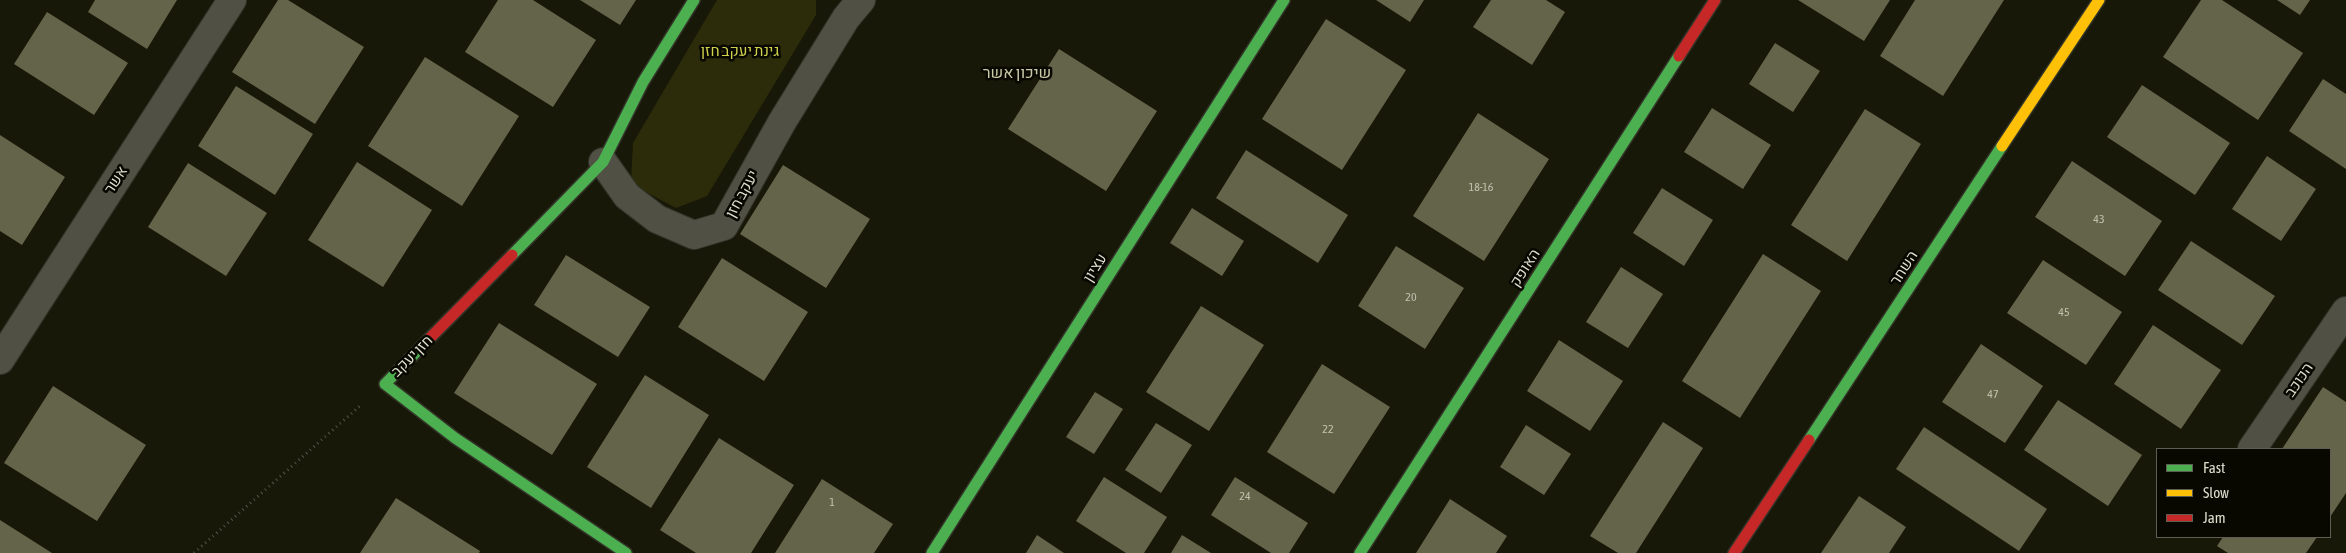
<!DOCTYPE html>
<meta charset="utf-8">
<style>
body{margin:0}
#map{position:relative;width:2346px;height:553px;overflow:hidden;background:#181808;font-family:"Asap Condensed",sans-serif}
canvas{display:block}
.legend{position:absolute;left:2156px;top:448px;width:175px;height:90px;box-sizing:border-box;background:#080801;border:1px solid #5e5e53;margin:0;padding:6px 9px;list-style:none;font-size:15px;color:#dedfce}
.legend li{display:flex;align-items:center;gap:10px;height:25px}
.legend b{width:25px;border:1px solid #5e5e53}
</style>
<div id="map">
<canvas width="2346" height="553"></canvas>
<ul class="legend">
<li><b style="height:6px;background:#4caf50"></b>Fast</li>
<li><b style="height:6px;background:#ffc107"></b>Slow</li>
<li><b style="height:6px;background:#c62828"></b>Jam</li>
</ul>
</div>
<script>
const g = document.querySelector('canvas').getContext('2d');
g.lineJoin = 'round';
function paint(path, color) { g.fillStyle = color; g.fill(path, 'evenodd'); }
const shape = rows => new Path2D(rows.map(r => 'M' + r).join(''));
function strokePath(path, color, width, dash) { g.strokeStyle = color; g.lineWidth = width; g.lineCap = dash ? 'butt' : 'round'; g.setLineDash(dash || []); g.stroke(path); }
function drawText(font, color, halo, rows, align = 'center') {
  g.font = font + ' "Asap Condensed",Heebo,sans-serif'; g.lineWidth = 5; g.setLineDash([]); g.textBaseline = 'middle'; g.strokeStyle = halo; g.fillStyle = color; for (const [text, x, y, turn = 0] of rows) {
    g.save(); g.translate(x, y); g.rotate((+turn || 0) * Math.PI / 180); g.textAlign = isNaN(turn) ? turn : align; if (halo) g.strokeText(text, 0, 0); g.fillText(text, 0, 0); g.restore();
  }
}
paint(shape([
 [717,0,816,0,816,15,707,196,676,208,631,184,633,143]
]), '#2c2c0b');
paint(shape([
 [95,0,177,0,147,49,88,12],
 [278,0,288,0,364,47,315,124,232,72],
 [498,0,533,0,596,40,553,107,465,52],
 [580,0,636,0,620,25],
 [1376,0,1424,0,1410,22],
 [1491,0,1546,0,1565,12,1532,65,1473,27],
 [1798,0,1890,0,1864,41],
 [1915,0,2004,0,1943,96,1880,56],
 [2201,0,2222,0,2303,53,2258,120,2163,57],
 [2277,0,2310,0,2300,15],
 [47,12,128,63,94,115,14,64],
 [1326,19,1406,70,1342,170,1262,119],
 [1775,43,1820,71,1793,112,1749,84],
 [1059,49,1157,111,1106,191,1008,129],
 [425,57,519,116,462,206,368,146],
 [2323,79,2346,94,2346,169,2289,131],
 [2142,85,2230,143,2195,195,2107,137],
 [236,86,313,134,275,195,198,146],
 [1712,108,1771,145,1743,189,1684,152],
 [1865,109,1921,144,1847,261,1791,225],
 [1478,113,1549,159,1484,261,1413,216],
 [0,135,65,177,22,245,0,231],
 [1246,150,1348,215,1318,263,1216,198],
 [2267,156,2316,189,2281,241,2232,209],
 [2072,161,2162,221,2125,276,2035,217],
 [357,162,432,210,383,287,308,240],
 [188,163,267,213,226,276,148,227],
 [783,165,870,219,826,288,740,234],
 [1662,188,1713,220,1684,266,1633,233],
 [1192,208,1244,241,1222,276,1170,243],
 [2191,241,2275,296,2242,345,2158,290],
 [1396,246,1464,288,1425,349,1358,306],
 [1763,254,1821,291,1740,418,1682,381],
 [566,255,650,307,618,357,534,305],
 [722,258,808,312,764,381,678,327],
 [2043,260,2122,312,2086,365,2007,313],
 [1621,267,1663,294,1628,348,1586,322],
 [1201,306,1264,345,1209,431,1146,392],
 [499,323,597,384,552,455,454,393],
 [2153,325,2221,370,2181,429,2114,384],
 [1559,340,1623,381,1590,431,1527,391],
 [1981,344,2043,386,2005,443,1942,402],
 [1322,364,1390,407,1334,494,1267,452],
 [645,375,709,415,651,508,587,467],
 [53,386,146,445,97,521,4,463],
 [2323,387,2346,402,2346,493,2330,517,2330,449,2282,449],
 [1095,392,1123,409,1094,454,1066,437],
 [2058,400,2142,455,2108,506,2024,450],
 [1663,422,1703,448,1636,553,1618,553,1590,536],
 [1156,423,1192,445,1161,493,1125,470],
 [1526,425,1571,454,1544,495,1500,467],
 [1924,427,2047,509,2019,551,1896,469],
 [719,438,794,485,751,553,696,553,660,530],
 [1104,477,1167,517,1144,553,1126,553,1076,521],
 [1235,477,1308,523,1289,553,1271,553,1211,515],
 [822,479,893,524,874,553,775,553],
 [1859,496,1906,527,1889,553,1821,553],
 [396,498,480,551,479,553,360,553],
 [1450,499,1507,536,1496,553,1416,553],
 [0,520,52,553,0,553],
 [1037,535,1064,553,1026,553],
 [1182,535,1211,553,1171,553],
 [2223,537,2317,537,2306,553,2228,553,2217,546]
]), '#64644a');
const street = shape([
 [603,162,627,196,657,219,694,235,724,226,782,122,846,18,861,0],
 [0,360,232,0],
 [2252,449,2346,311]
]);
const fast = shape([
 [512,255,603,162,643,82,694,0],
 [428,340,385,384,455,438,626,553],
 [1809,440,2002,146],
 [932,553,1284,0],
 [1360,553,1679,56]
]);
const slow = shape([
 [2002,146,2099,0]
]);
const jam = shape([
 [1679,56,1715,0],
 [428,340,512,255],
 [1734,553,1809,440]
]);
strokePath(street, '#333429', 30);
strokePath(fast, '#333429', 14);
strokePath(slow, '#333429', 14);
strokePath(jam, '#333429', 14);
strokePath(shape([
 [194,553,361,405]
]), '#545449', 3, [1, 4]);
strokePath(street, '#505045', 28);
strokePath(fast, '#4caf50', 11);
strokePath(slow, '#ffc107', 11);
strokePath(jam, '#c62828', 11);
drawText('12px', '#c0c0ad', null, [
 ["18-16",1481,187],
 ["43",2099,219],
 ["20",1411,297],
 ["45",2064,312],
 ["47",1993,394],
 ["22",1328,429],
 ["24",1245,496],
 ["1",832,502]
]);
drawText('15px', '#d1d24c', '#080801', [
 ["גינת יעקב חזן",740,51]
]);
drawText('15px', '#dedfce', '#080801', [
 ["אשר",116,180,-57],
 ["יעקב חזן",742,194,-61],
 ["עציון",1095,268,-58],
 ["האופק",1525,268,-57],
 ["השחר",1904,268,-57],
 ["חזן יעקב",412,356,-45],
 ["הכוכב",2299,380,-56]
]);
drawText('16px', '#c8c9a7', '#080801', [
 ["שיכון אשר",1017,73]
]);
</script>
